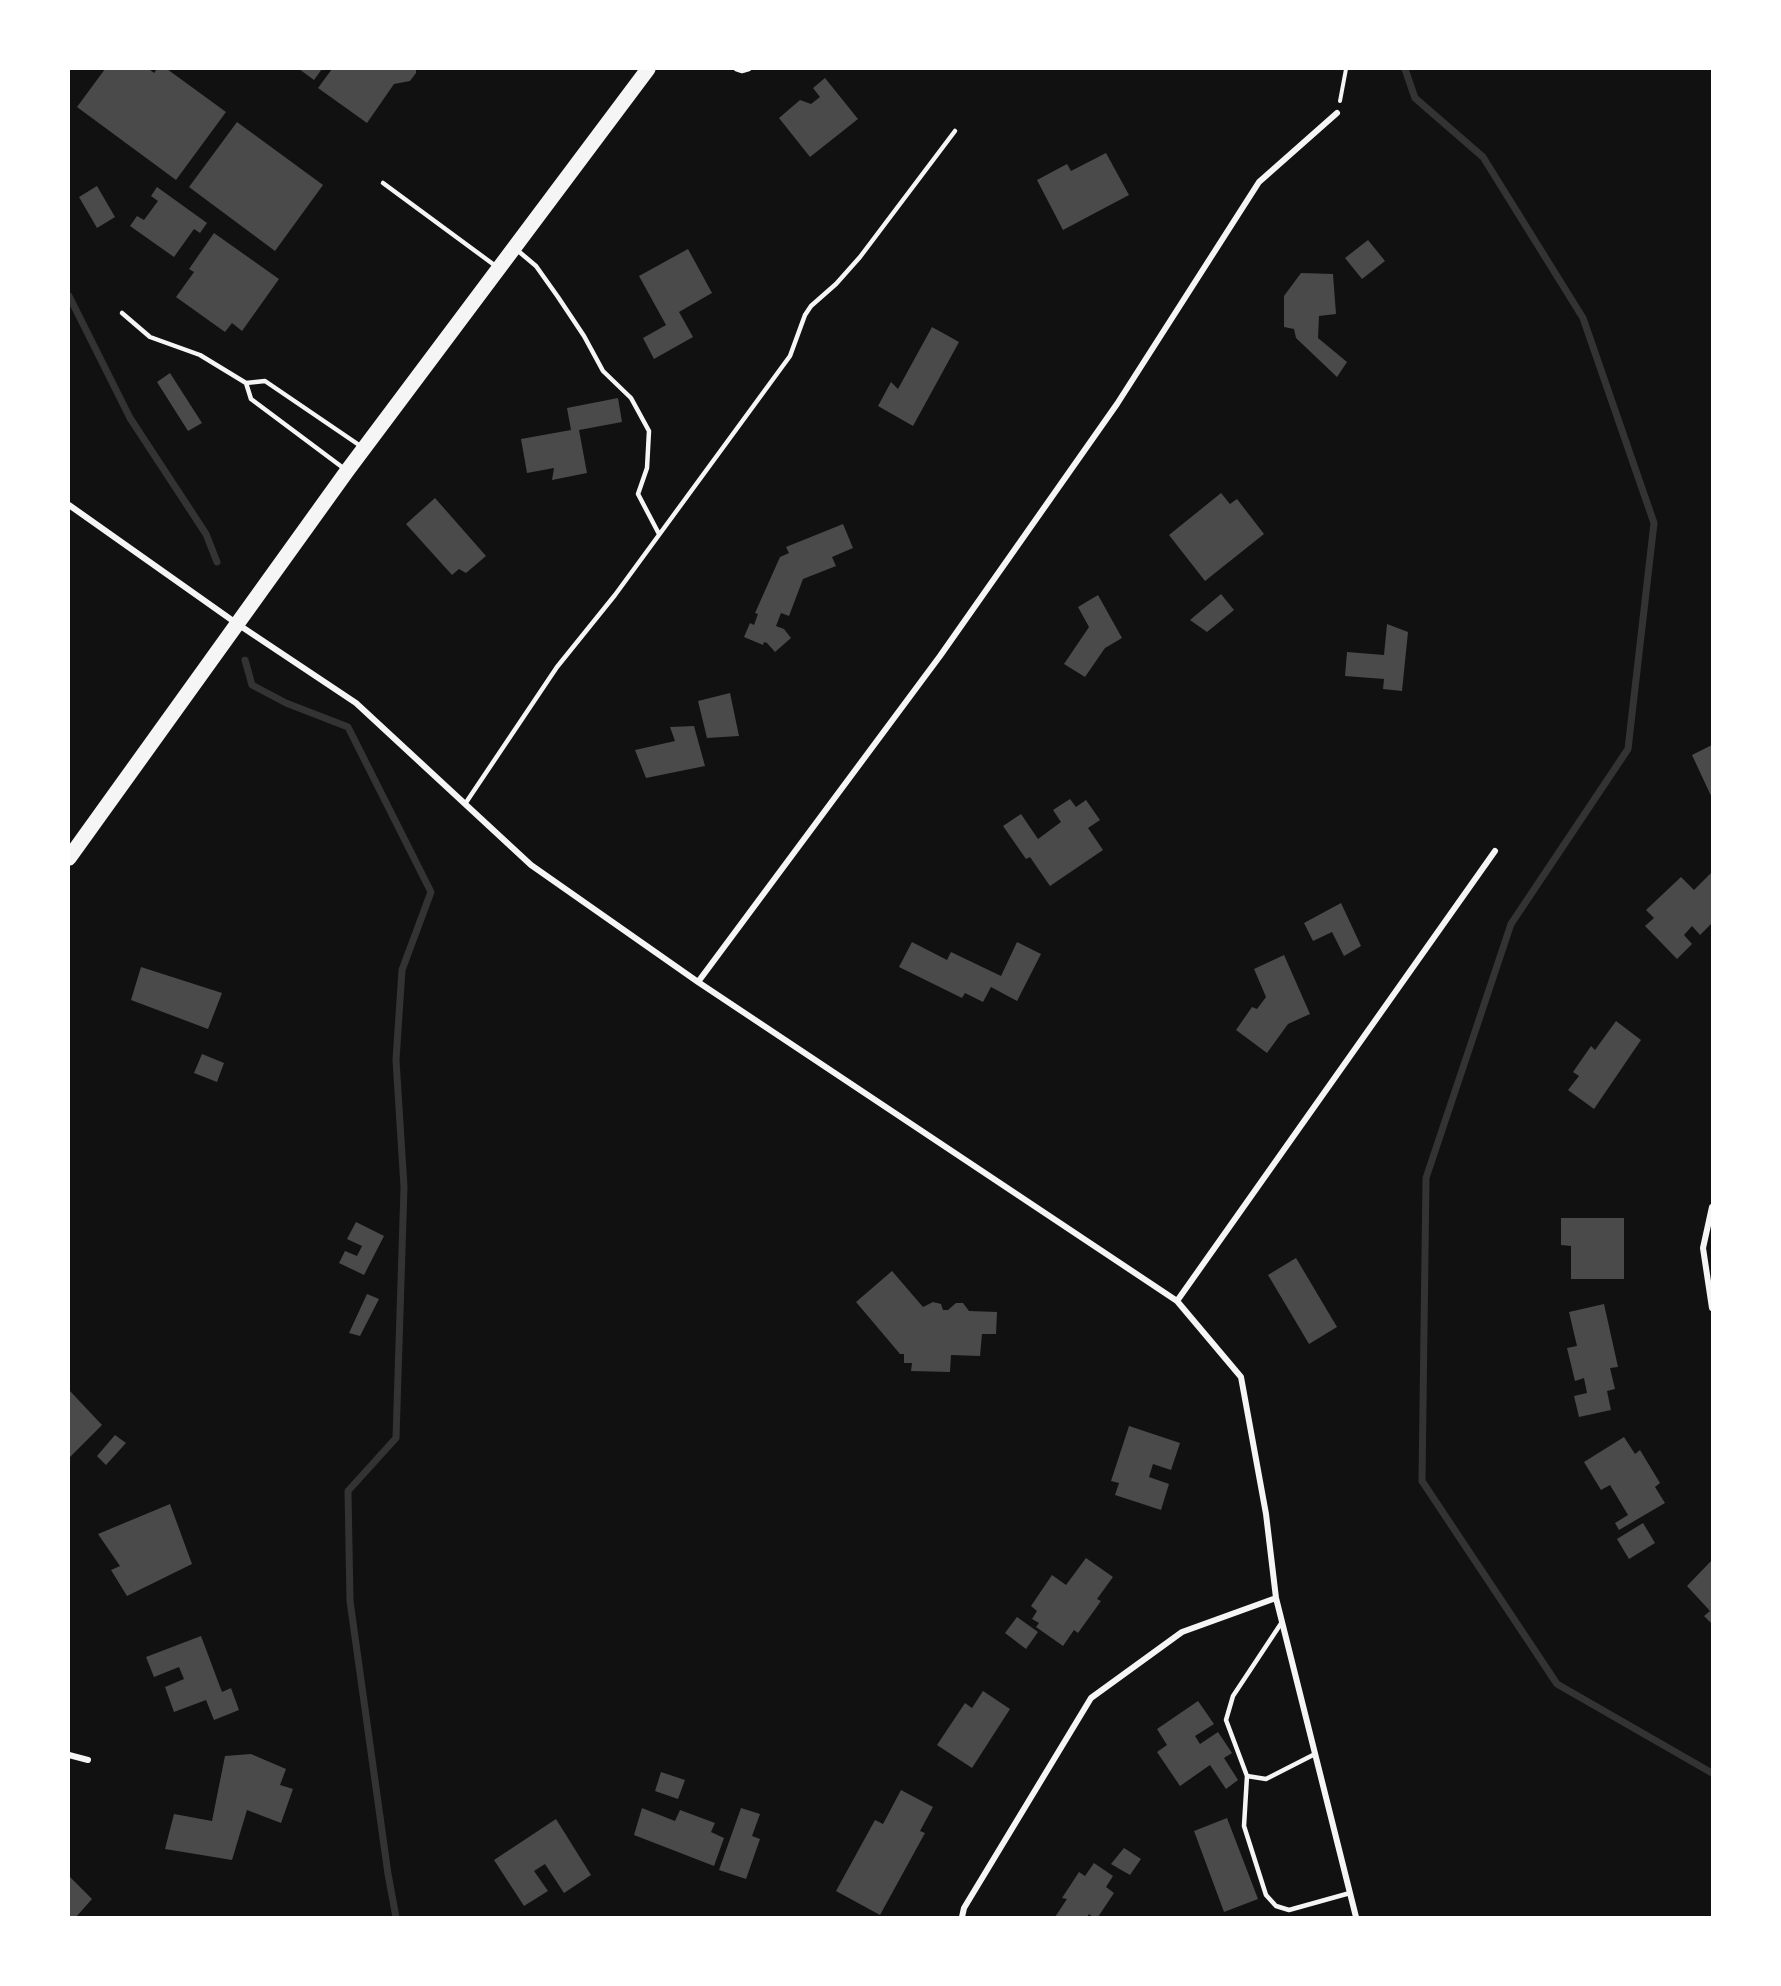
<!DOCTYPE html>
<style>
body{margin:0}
#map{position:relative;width:1781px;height:1986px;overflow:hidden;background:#111;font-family:Poppins,sans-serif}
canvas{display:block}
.frame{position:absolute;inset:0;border:70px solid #fff;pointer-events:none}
</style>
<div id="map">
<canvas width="1781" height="1986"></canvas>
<div class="frame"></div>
</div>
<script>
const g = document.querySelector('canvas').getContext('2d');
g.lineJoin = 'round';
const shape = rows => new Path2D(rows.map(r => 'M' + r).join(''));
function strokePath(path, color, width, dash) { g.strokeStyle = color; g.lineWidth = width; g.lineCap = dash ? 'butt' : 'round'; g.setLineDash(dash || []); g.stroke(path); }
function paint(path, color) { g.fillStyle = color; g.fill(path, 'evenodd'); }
strokePath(shape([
 [1405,69,1415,98,1483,157,1583,318,1654,523,1628,749,1511,924,1426,1178,1422,1481,1557,1684,1712,1773],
 [69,296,130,418,206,534,217,562],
 [245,660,252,685,286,703,348,727,431,892,402,970,396,1060,404,1187,396,1438,348,1491,350,1601,388,1874,396,1917]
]), '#333', 7);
paint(shape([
 [105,69,149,69,154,73,157,69,167,69,226,112,176,180,77,107],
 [299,69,322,69,314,80],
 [332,69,416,69,416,73,410,81,394,84,367,123,318,88],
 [825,78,858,119,810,157,779,118,800,100,811,104,820,97,813,88],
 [237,122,323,185,275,251,189,187],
 [1106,153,1129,195,1063,230,1037,180,1067,164,1071,171],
 [97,186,115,217,97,228,79,197],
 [157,187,207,223,200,233,194,229,174,257,130,226,137,216,144,220,158,201,151,196],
 [214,233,279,279,242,331,232,323,225,332,176,297,194,272,189,269],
 [1368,240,1385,261,1362,279,1345,258],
 [688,249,712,293,679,312,693,337,654,359,643,338,666,325,639,276],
 [1301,273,1333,274,1336,314,1319,316,1318,338,1347,362,1337,377,1296,338,1294,329,1284,327,1284,296],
 [932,327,959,342,913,426,878,406,891,382,898,389],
 [170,373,202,423,188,431,157,382],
 [618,398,622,422,579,430,587,473,552,480,554,468,527,473,521,439,571,430,567,408],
 [1221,493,1230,504,1237,499,1264,534,1205,581,1169,535],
 [435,498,486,556,466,573,459,569,452,575,406,524],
 [843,524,853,548,832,557,836,566,803,579,789,616,781,613,776,626,784,629,791,638,775,652,767,643,764,642,763,645,744,637,750,623,754,625,758,614,755,613,780,557,789,553,786,547],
 [1221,594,1234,610,1207,632,1190,620],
 [1098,595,1122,638,1105,648,1085,677,1064,664,1089,627,1078,607],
 [1387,624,1408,632,1402,691,1383,689,1384,679,1345,676,1347,652,1384,655],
 [730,693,739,736,707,738,698,701],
 [694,726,705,766,646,778,635,750,675,741,670,727],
 [1712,745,1712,798,1692,755],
 [1070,799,1076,807,1086,800,1100,820,1088,828,1103,850,1050,886,1030,857,1026,859,1003,826,1021,814,1038,839,1061,822,1053,810],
 [1712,872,1712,923,1700,935,1692,926,1684,935,1692,944,1677,959,1645,926,1654,918,1646,910,1681,877,1694,890],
 [1341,903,1361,946,1344,956,1332,932,1313,941,1304,923],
 [912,942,947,960,951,952,1001,976,1017,942,1041,954,1017,1001,991,987,983,1002,965,993,962,998,899,967],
 [1284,955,1310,1014,1288,1024,1267,1053,1236,1030,1252,1007,1257,1009,1266,997,1254,969],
 [141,967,222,993,208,1029,131,1000],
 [1616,1021,1641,1040,1594,1109,1568,1090,1579,1076,1573,1072,1591,1046,1595,1050],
 [202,1054,224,1063,217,1082,194,1073],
 [1561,1218,1624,1218,1624,1279,1571,1279,1571,1246,1561,1245],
 [356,1222,384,1236,364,1275,339,1263,345,1251,357,1256,362,1246,347,1239],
 [1296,1258,1337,1327,1309,1344,1268,1275],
 [892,1271,923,1307,933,1302,941,1304,943,1310,948,1310,956,1303,963,1303,969,1311,997,1312,996,1334,982,1334,980,1356,951,1355,950,1372,911,1371,912,1363,904,1363,904,1354,900,1354,856,1302],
 [367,1294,379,1299,360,1336,349,1333],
 [1604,1304,1618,1367,1610,1368,1615,1389,1607,1391,1611,1410,1579,1417,1574,1396,1587,1393,1584,1378,1575,1381,1567,1348,1577,1346,1569,1312],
 [69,1390,102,1425,69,1458],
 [1129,1426,1180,1443,1171,1470,1153,1464,1149,1477,1169,1484,1161,1510,1115,1495,1119,1483,1111,1481],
 [115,1435,126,1443,106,1465,97,1456],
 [1624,1437,1635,1454,1640,1450,1660,1483,1655,1487,1665,1503,1619,1530,1615,1523,1628,1515,1610,1485,1601,1490,1584,1462],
 [170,1504,192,1564,127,1596,111,1570,120,1566,98,1534],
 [1643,1523,1655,1543,1629,1559,1617,1539],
 [1086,1558,1113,1577,1097,1599,1101,1601,1078,1633,1074,1630,1063,1646,1036,1627,1039,1623,1032,1619,1037,1611,1031,1606,1052,1575,1066,1585],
 [1712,1560,1712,1624,1704,1616,1710,1611,1687,1586],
 [1017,1617,1038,1632,1026,1649,1005,1633],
 [201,1636,222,1692,231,1688,239,1710,214,1720,206,1700,174,1712,165,1687,184,1679,179,1667,154,1677,146,1657],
 [983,1691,1010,1709,972,1768,937,1745,965,1703,972,1708],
 [1198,1701,1214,1724,1195,1736,1200,1744,1218,1732,1232,1753,1224,1758,1238,1780,1226,1789,1210,1765,1180,1786,1157,1752,1167,1745,1157,1729],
 [251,1754,286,1769,280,1785,293,1789,281,1823,247,1810,232,1860,165,1849,174,1814,212,1821,225,1756],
 [661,1772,685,1780,678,1799,655,1791],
 [901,1790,933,1807,920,1831,925,1833,880,1915,836,1891,875,1820,883,1824],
 [642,1808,675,1821,680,1810,715,1823,711,1832,724,1838,714,1866,634,1835],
 [741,1808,760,1814,752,1836,760,1839,746,1879,719,1870],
 [1227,1818,1258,1899,1224,1912,1194,1831],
 [556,1819,591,1875,564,1893,545,1864,534,1871,548,1891,524,1906,494,1860],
 [1124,1848,1141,1859,1130,1875,1111,1864],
 [1094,1863,1113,1876,1106,1887,1114,1893,1098,1917,1093,1917,1089,1914,1087,1917,1055,1917,1067,1899,1062,1898,1079,1872,1085,1876],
 [69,1876,92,1899,76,1917,69,1917]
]), '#4a4a4a');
strokePath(shape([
 [1340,101,1346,69]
]), '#f5f5f5', 4);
strokePath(shape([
 [736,69,742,71,749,69],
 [383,183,497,267],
 [517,250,536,266,558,297,584,336,603,371,631,398,649,431,647,468,638,494,659,534],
 [122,313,150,337,200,355,246,383,265,381,362,447],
 [246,383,251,399,346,470],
 [465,804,557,667,615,595,790,356,805,315,811,306,836,284,860,257,955,131],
 [1282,1622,1233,1696,1226,1720,1247,1776,1244,1826,1266,1895,1276,1906,1289,1910,1350,1893],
 [1247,1776,1266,1779,1315,1754]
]), '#f5f5f5', 4.5);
strokePath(shape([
 [69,505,236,623,356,703,531,865,698,982,1177,1301,1241,1377,1266,1514,1276,1598,1356,1917],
 [698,982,940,656,1117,404,1259,182,1337,113],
 [1712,1207,1703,1248,1712,1308],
 [1177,1301,1495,851],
 [69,1755,88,1760],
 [962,1917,964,1908,1091,1698,1182,1632,1276,1598]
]), '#f5f5f5', 6);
strokePath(shape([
 [69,858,347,471,648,69]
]), '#f5f5f5', 15);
</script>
